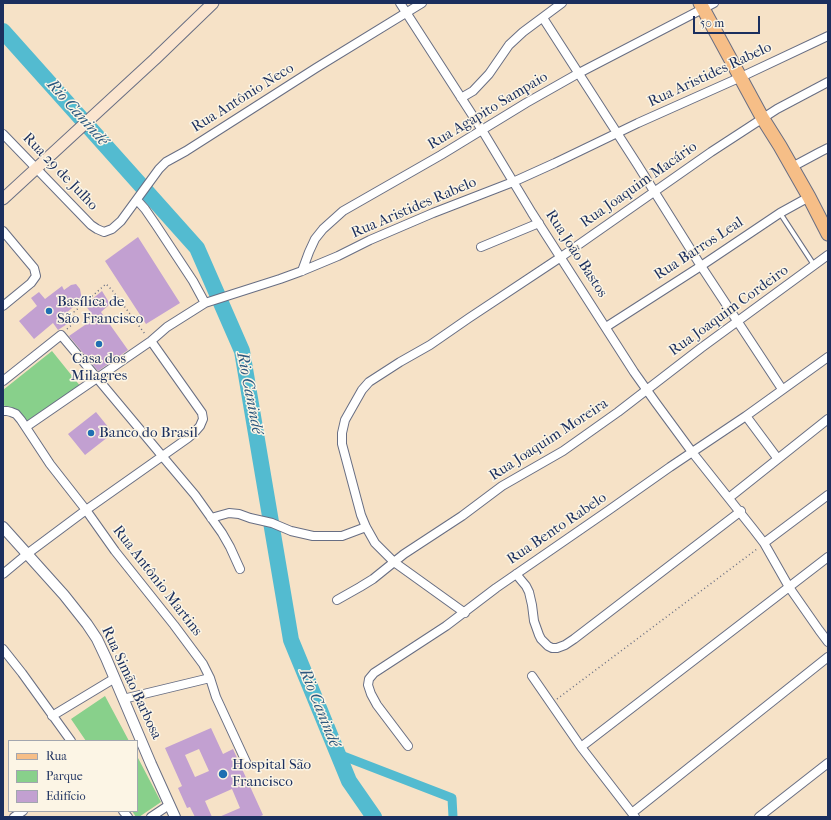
<!DOCTYPE html>
<meta charset="utf-8">
<style>
body{margin:0}
#map{position:relative;width:831px;height:820px;overflow:hidden;background:#f6e2c7;font-family:"IM FELL French Canon",serif}
canvas{display:block}
.frame{position:absolute;inset:0;border:4px solid #1b2f5e;pointer-events:none}
.legend{position:absolute;left:8px;top:740px;width:130px;height:72px;box-sizing:border-box;background:#fcf5e5;border:1px solid #a2a6af;margin:0;padding:5px 7px;list-style:none;font-size:12px;color:#1b2f5e}
.legend li{display:flex;align-items:center;gap:8px;height:20px}
.legend b{width:20px;border:1px solid #a2a6af}
.scale{position:absolute;left:693px;top:16px;width:67px;height:18px;box-sizing:border-box;border:2px solid #1b2f5e;border-top:0;padding-left:5px;font-size:12px;line-height:14px;white-space:nowrap;color:#1b2f5e;-webkit-text-stroke:3px #fcf5e5;paint-order:stroke}
</style>
<div id="map">
<canvas width="831" height="820"></canvas>
<div class="frame"></div>
<ul class="legend">
<li><b style="height:5px;background:#f6be87"></b>Rua</li>
<li><b style="height:11px;background:#88d08b"></b>Parque</li>
<li><b style="height:11px;background:#c2a0d1"></b>Edifício</li>
</ul>
<div class="scale">50 m</div>
</div>
<script>
const g = document.querySelector('canvas').getContext('2d');
g.lineJoin = 'round';
function paint(path, color) { g.fillStyle = color; g.fill(path, 'evenodd'); }
const shape = rows => new Path2D(rows.map(r => 'M' + r).join(''));
function strokePath(path, color, width, dash) { g.strokeStyle = color; g.lineWidth = width; g.lineCap = dash ? 'butt' : 'round'; g.setLineDash(dash || []); g.stroke(path); }
function drawText(font, color, halo, rows, align = 'center') {
  g.font = font + ' "IM FELL French Canon",serif'; g.lineWidth = 3; g.setLineDash([]); g.textBaseline = 'middle'; g.strokeStyle = halo; g.fillStyle = color; for (const [text, x, y, turn = 0] of rows) {
    g.save(); g.translate(x, y); g.rotate((+turn || 0) * Math.PI / 180); g.textAlign = isNaN(turn) ? turn : align; if (halo) g.strokeText(text, 0, 0); g.fillText(text, 0, 0); g.restore();
  }
}
paint(shape([
 [52,351,81,387,25,431,3,404,3,390],
 [105,696,129,741,86,741,71,719],
 [137,756,161,802,139,817,136,817,132,811,137,811]
]), '#88d08b');
strokePath(shape([
 [338,754,452,798,453,817]
]), '#53bbd0', 9);
strokePath(shape([
 [3,31,197,248,242,351,291,640,349,781,374,817]
]), '#53bbd0', 16);
paint(shape([
 [138,237,180,303,146,324,105,261],
 [76,284,80,289,82,300,61,317,67,324,58,330,53,323,34,339,19,321,37,306,31,298,39,292,45,299,62,286,64,290,71,285],
 [102,291,110,304,101,312,128,350,98,371,69,336,95,318,85,305],
 [96,412,113,433,85,455,68,434],
 [211,728,223,754,233,749,263,815,259,817,219,817,240,808,232,789,205,801,212,817,195,817,190,807,187,808,178,788,182,786,165,748],
 [199,749,209,771,195,777,185,755]
]), '#c2a0d1');
const service = shape([
 [780,213,814,265]
]);
const minor = shape([
 [400,3,482,130,532,213,634,372,656,403,692,452,754,530,764,543,789,587,819,630,828,642],
 [543,18,637,164,701,266,782,389],
 [461,98,473,91,489,74,509,45,523,32,562,3],
 [3,134,91,225,97,229,104,232,112,229,121,221,159,169,166,162,186,151,316,68,422,3],
 [792,167,820,152,828,148],
 [137,200,145,209,156,225,193,281,205,303],
 [3,231,34,268,36,276,31,283,3,306],
 [481,247,539,223],
 [302,271,309,252,315,239,323,229,343,211,441,155,526,103,579,73,714,3],
 [606,327,701,266,780,213,809,197],
 [3,381,61,335,163,457,195,495,222,533,230,547,240,569],
 [3,411,7,411,11,412,16,414,21,420,50,464,86,510,115,551,174,625,203,664,210,678,216,697,247,764],
 [746,416,778,459],
 [26,427,151,341,167,327,205,303,280,279,302,271,338,256,370,240,433,213,513,182,555,163,638,123,741,77,828,36],
 [730,497,828,419],
 [211,518,229,513,239,514,250,518,272,523,291,531,313,536,342,536,366,527],
 [764,543,828,495],
 [3,574,27,554,86,510,188,438,194,433,200,426,203,419,202,413,151,341],
 [516,574,526,586,529,592,532,605,534,621,539,635,541,639,548,646,552,648,557,648,565,645,574,639,741,511],
 [337,600,360,587,373,579,404,554,462,516,502,486,563,451,618,412,701,348,828,255],
 [465,613,394,562,375,543,366,527,361,515,342,444,342,433,345,420,362,390,369,382,400,362,430,345,469,318,561,257,711,152,777,109,828,82],
 [3,649,22,673,71,741],
 [532,676,581,747,635,817],
 [123,699,210,678],
 [52,716,115,678],
 [408,746,377,705,371,694,368,685,369,679,374,673,446,626,496,588,609,510,670,467,746,416,828,357],
 [581,747,828,557],
 [123,811,128,817],
 [632,813,828,657],
 [14,817,23,811],
 [151,817,169,805],
 [759,817,828,763]
]);
const tertiary = shape([
 [3,527,64,595,87,624,97,639,106,658,151,764,175,817]
]);
const secondary = shape([
 [3,199,155,59,213,3]
]);
const primary = shape([
 [700,3,763,119,780,146,809,197,828,234]
]);
strokePath(service, '#686e83', 6);
strokePath(minor, '#686e83', 10);
strokePath(tertiary, '#686e83', 12);
strokePath(secondary, '#686e83', 13);
strokePath(primary, '#686e83', 15);
strokePath(shape([
 [67,329,74,323,74,312,106,284,112,290,145,334],
 [557,699,757,549]
]), '#686e83', 1.5, [1, 3]);
strokePath(service, '#fff', 4);
strokePath(minor, '#fff', 8);
strokePath(tertiary, '#fff', 10);
strokePath(secondary, '#fbe5cf', 11);
strokePath(primary, '#f6be87', 13);
for (const [x, y, r, color] of [
 [49,311,4,"#1f6fb2"],
 [99,344,4,"#1f6fb2"],
 [91,433,4,"#1f6fb2"],
 [223,774,5,"#1f6fb2"]
]) { const dot = new Path2D(); dot.arc(x, y, r, 0, 2 * Math.PI); g.fillStyle = color; g.fill(dot); strokePath(dot, '#fcf5e5', 1.5); }
drawText('15px', '#1b2f5e', '#fcf5e5', [
 ["Rua Aristides Rabelo",710,75,-25],
 ["Rua Antônio Neco",243,98,-32],
 ["Rua Agapito Sampaio",488,111,-31],
 ["Rua 29 de Julho",60,172,46],
 ["Rua Joaquim Macário",639,185,-35],
 ["Rua Aristides Rabelo",414,208,-23],
 ["Rua Barros Leal",699,249,-33],
 ["Rua João Bastos",576,254,57],
 ["Rua Joaquim Cordeiro",729,311,-36],
 ["Rua Joaquim Moreira",549,440,-33],
 ["Rua Bento Rabelo",557,529,-34],
 ["Rua Antônio Martins",157,581,52],
 ["Rua Simão Barbosa",131,683,65]
]);
drawText('15px', '#1b2f5e', '#fcf5e5', [
 ["Basílica de",57,302],
 ["São Francisco",57,319],
 ["Casa dos",99,359,"center"],
 ["Milagres",99,376,"center"],
 ["Banco do Brasil",99,433],
 ["Hospital São",232,765],
 ["Francisco",232,782]
], 'left');
drawText('italic 16px', '#2c5980', '#fcf5e5', [
 ["Rio Canindé",77,113,48],
 ["Rio Canindé",249,393,79],
 ["Rio Canindé",319,708,68]
]);
</script>
